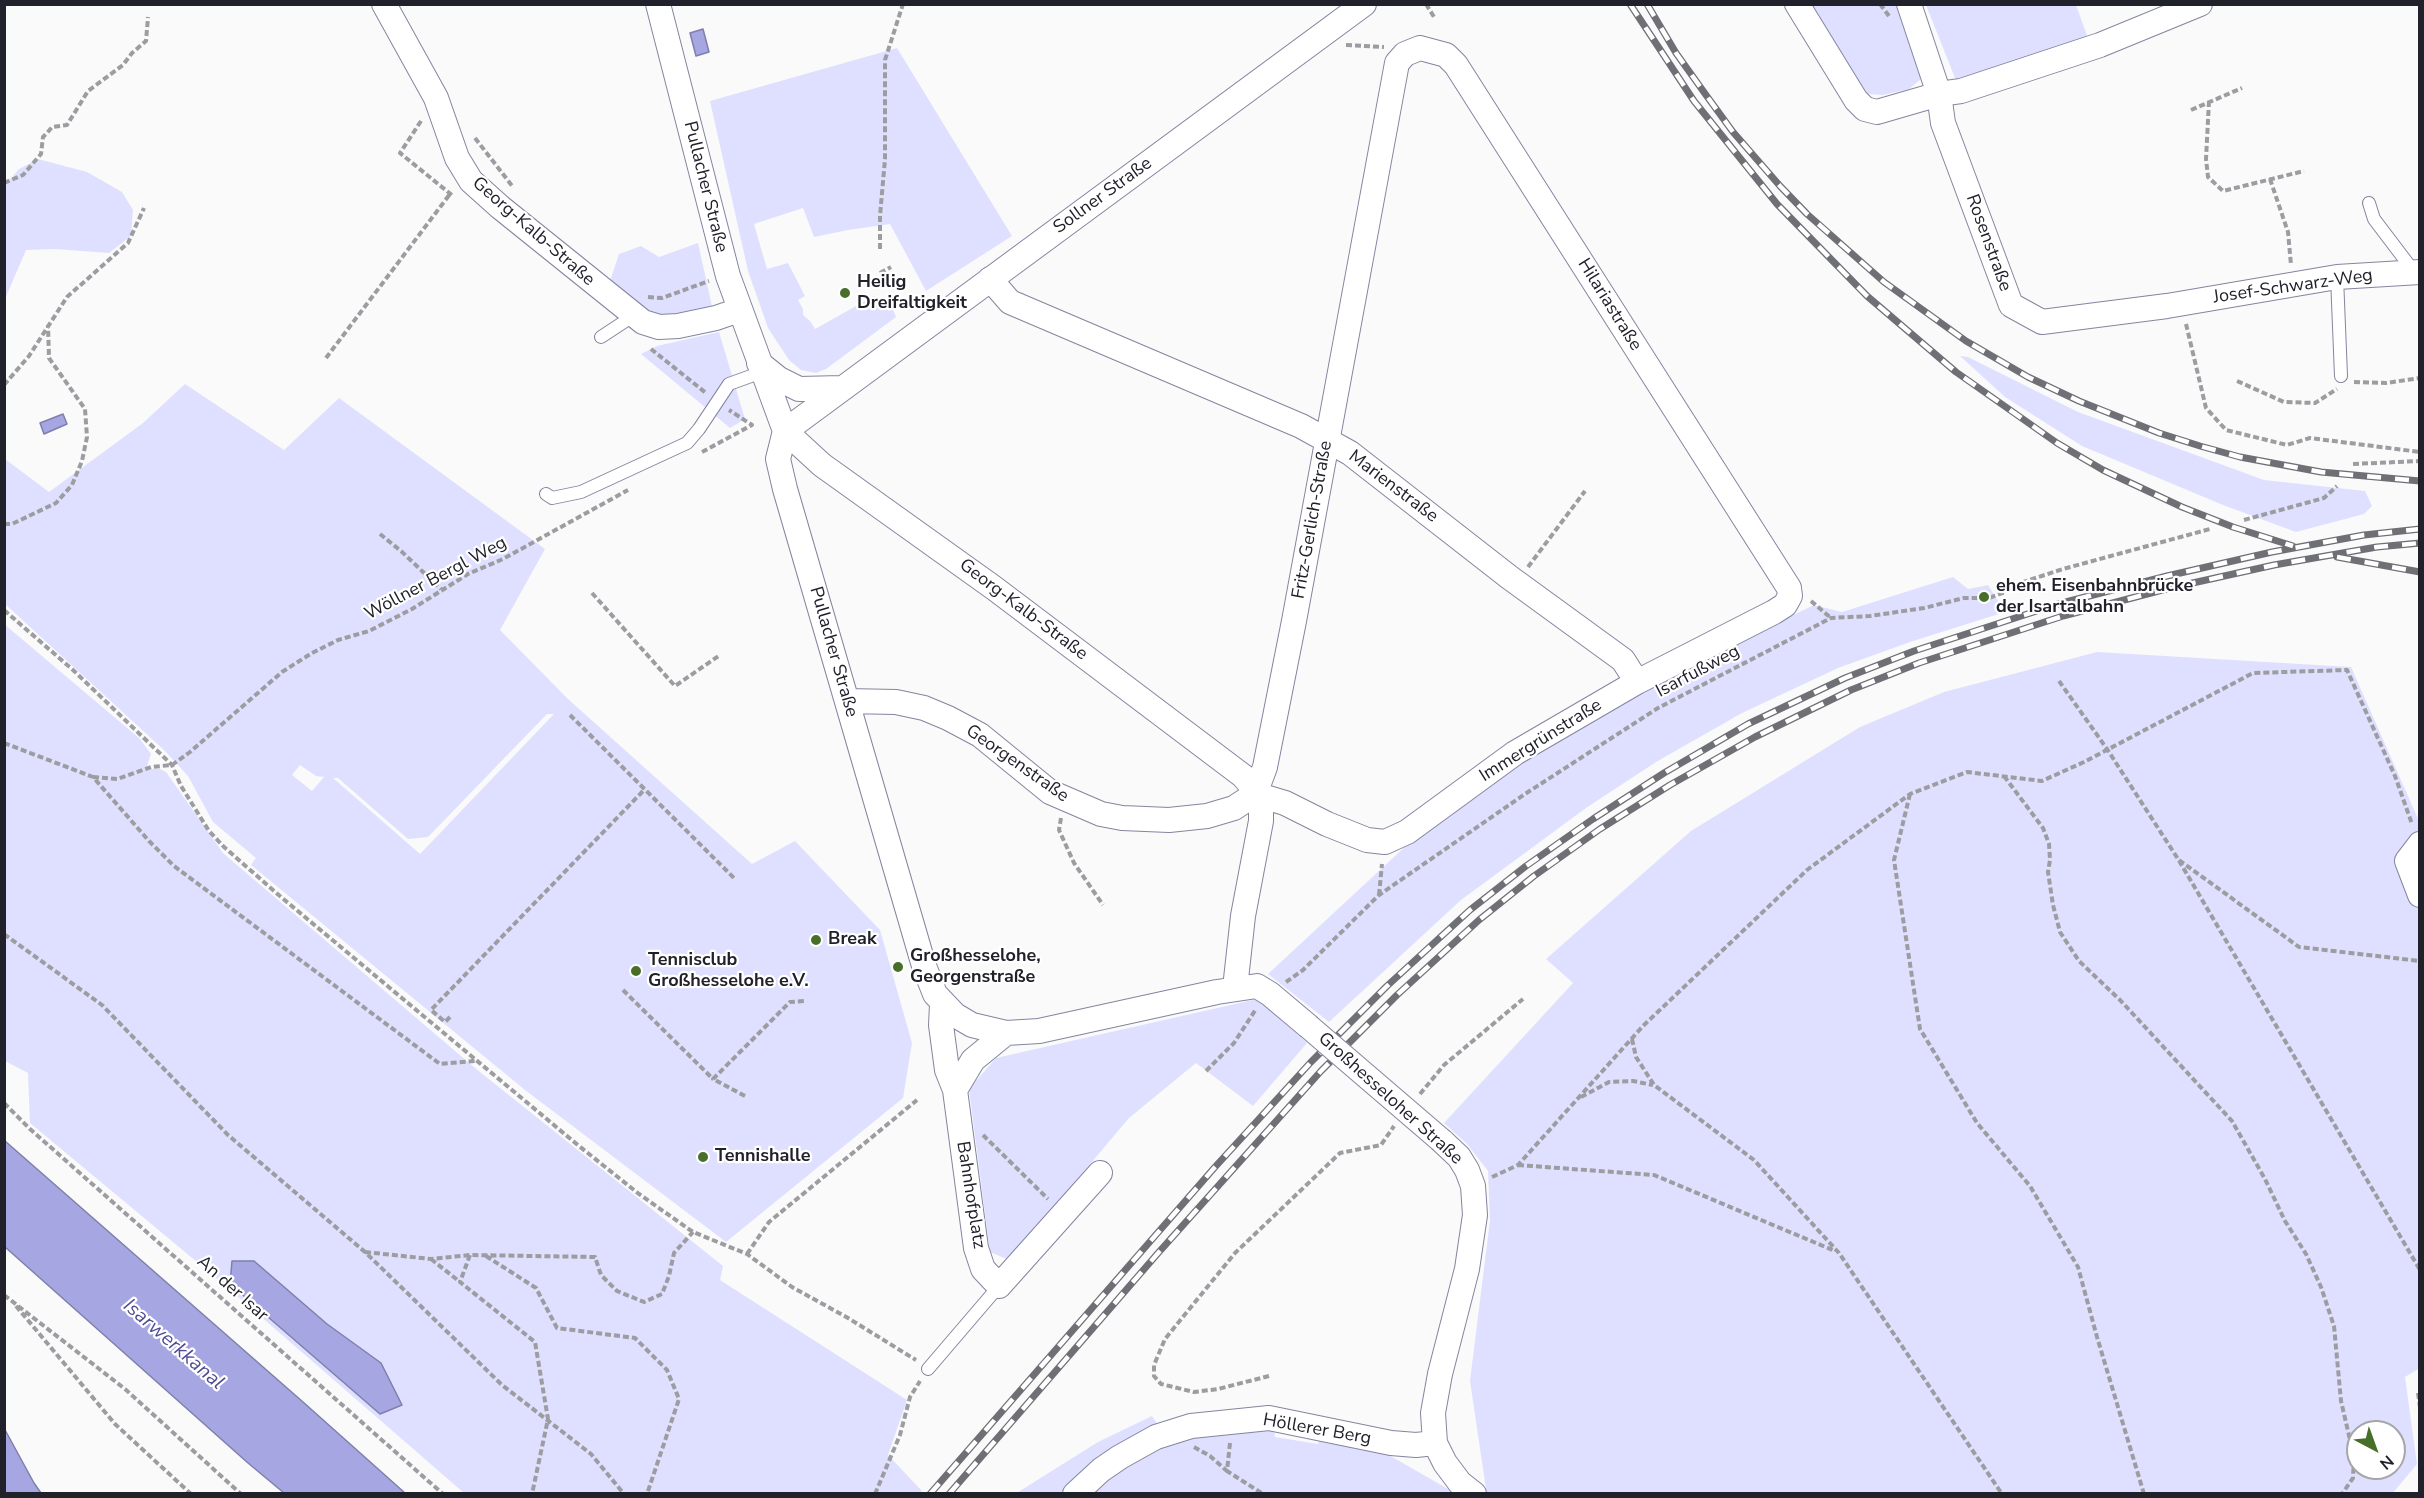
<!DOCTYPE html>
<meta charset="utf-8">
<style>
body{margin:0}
#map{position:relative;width:2424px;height:1498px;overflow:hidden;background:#fafafa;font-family:"Nunito Sans",sans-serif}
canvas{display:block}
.frame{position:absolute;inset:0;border:6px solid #21212b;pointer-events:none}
.north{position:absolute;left:2346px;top:1420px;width:60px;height:60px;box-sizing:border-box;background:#fff;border:2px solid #a6a6aa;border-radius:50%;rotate:139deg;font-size:16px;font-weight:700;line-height:24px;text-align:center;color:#21212b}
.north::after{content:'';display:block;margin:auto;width:21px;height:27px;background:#486f2a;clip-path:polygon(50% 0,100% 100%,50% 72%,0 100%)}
</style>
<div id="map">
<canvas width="2424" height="1498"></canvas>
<div class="frame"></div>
<div class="north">N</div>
</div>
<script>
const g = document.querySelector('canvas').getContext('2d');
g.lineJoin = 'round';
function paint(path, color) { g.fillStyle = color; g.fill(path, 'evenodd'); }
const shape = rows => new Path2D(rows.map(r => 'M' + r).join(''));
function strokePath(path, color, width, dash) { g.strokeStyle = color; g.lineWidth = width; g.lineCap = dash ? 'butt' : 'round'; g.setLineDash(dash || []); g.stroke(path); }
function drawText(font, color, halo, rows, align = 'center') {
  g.font = font + ' "Nunito Sans",sans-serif'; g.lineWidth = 4.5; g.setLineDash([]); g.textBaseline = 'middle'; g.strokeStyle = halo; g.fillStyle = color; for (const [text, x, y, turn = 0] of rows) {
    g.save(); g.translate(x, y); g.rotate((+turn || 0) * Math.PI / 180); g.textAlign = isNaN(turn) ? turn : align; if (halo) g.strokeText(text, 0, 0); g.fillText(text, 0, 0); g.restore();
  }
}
paint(shape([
 [1808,5,1900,5,1923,67,1921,79,1909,89,1883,95,1868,94,1857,84],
 [1926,5,2076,5,2089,41,1959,81,1955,78],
 [897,48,1012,236,926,291,890,224,848,230,814,237,803,208,754,224,767,269,788,263,805,296,798,300,803,309,803,315,810,321,815,329,874,296,880,307,890,302,896,317,826,369,816,373,801,370,789,360,768,328,748,271,710,101],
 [38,159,87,172,122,192,133,210,131,236,109,253,55,249,26,250,5,299,5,185,19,169],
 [698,243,713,311,666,321,643,314,609,284,619,254,641,246,659,257],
 [719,332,745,419,730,428,641,354,657,346],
 [1960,356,1968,357,2078,412,2264,480,2365,491,2372,506,2364,514,2296,532,2223,505,2082,446,2005,397],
 [185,384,284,450,339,398,545,549,500,630,568,699,752,864,795,841,880,930,912,1043,903,1098,726,1242,525,1090,251,865,256,858,213,822,188,776,164,750,5,604,5,459,49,492,143,423],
 [547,714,554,714,420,854,333,778,338,778,408,839,428,837],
 [300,765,316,776,324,777,312,791,292,775],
 [1953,577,1968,589,1988,585,2005,612,1910,642,1838,668,1742,713,1656,762,1586,808,1461,900,1329,1022,1268,974,1409,843,1541,750,1645,686,1814,605,1842,612],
 [4,624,139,738,151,754,146,769,160,769,166,772,223,853,244,871,475,1068,723,1266,720,1280,907,1400,888,1455,922,1491,920,1493,464,1493,221,1282,30,1123,28,1073,5,1061],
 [254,1261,327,1324,381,1363,380,1414,230,1284],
 [2097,652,2351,667,2419,821,2419,831,2399,853,2420,912,2420,1368,2405,1377,2417,1464,2392,1494,1485,1493,1486,1489,1470,1381,1490,1220,1488,1171,1467,1144,1444,1123,1573,983,1546,959,1691,831,1860,727,1944,692],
 [2358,1432,2394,1432,2394,1468,2358,1468],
 [1257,999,1307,1043,1253,1106,1196,1063,1129,1118,1009,1260,990,1252,969,1089,996,1058],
 [1152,1416,1168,1440,1230,1428,1274,1430,1275,1437,1318,1444,1320,1437,1380,1450,1455,1493,1015,1494,1098,1442]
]), '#dfe0ff');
const water = shape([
 [703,29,709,52,696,56,690,33,703,29],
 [63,414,67,424,44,434,40,423,63,414],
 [5,1141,303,1402,405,1493,284,1493,248,1463,5,1247,5,1141],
 [232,1261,254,1261,327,1324,381,1363,402,1405,380,1414,230,1284,232,1261],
 [4,1428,34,1483,41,1493,5,1493,4,1428]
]);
paint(water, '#a6a7e2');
strokePath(water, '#7e7fab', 1.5);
const lane = shape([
 [2369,203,2374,219,2415,273],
 [2337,277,2341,376],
 [601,337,633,316],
 [546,494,552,498,581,492,687,443,699,429,729,384,762,372],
 [928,1369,999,1286]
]);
const street = shape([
 [384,4,436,98,457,158,471,181,500,207,643,322,659,327,678,326,716,318,739,310],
 [658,4,728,276,785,431,778,459,785,489,924,966,935,994,955,1015,972,1025,1006,1033,1039,1031,1217,992,1257,986,1270,994,1308,1026],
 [1797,4,1856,100,1865,109,1877,112,1939,94,1961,91,2100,45,2200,4],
 [1909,4,1939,94,1943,123,2011,305,2042,322,2167,306,2337,277,2420,272],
 [1420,48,1446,55,1456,65,1789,588,1790,596,1785,605,1774,612,1637,682,1515,753,1407,832,1385,842,1367,840,1327,824,1285,803,1255,794,1265,767,1294,621,1397,63,1405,54,1420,48],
 [990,279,1010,302,1301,426,1350,453,1509,577,1623,660,1637,682],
 [759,363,779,379,799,389,842,388],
 [785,431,822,465,994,588,1243,776,1250,784,1261,809,1261,821,1243,916,1235,988],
 [785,431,1364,4],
 [847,701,896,702,924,708,948,718,980,735,1050,792,1101,814,1122,818,1169,820,1207,816,1234,808,1255,794],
 [2420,844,2407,861,2420,895],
 [942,1004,941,1025,947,1070,955,1090,976,1248,983,1269,999,1286,1100,1173],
 [955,1090,973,1060,1006,1033],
 [1442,1141,1459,1157,1467,1170,1473,1186,1475,1215,1467,1269,1440,1374,1433,1413,1435,1443,1445,1463,1460,1483,1474,1494],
 [1075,1494,1101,1470,1120,1457,1156,1437,1191,1426,1269,1418,1391,1443,1416,1445,1435,1443]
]);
strokePath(lane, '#84859f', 14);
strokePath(street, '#84859f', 26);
strokePath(shape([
 [1426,4,1434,17],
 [1880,4,1889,16],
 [1346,45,1384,47],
 [2209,101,2206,159,2208,177,2223,191,2304,171],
 [2191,110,2242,88],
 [421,121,400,153,453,196],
 [475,138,513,187],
 [2270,179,2288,232,2291,265],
 [4,183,23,175,41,154,43,137,47,133,52,127,67,125,88,91,123,65,132,53,146,41,148,17],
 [880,249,880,216,885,159,885,60,903,4],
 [880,273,891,267],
 [648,297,662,298,709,281],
 [2186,324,2206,408,2226,430,2287,445,2310,438,2420,452],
 [651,349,706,393],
 [326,358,450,194],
 [2237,381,2284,402,2315,403,2337,389],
 [2354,382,2386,383,2420,378],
 [4,385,29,356,67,297,128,243,144,208],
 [702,452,752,425,729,410],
 [2353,464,2420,461],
 [2244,520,2324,498,2337,486],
 [4,524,12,524,56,503,72,485,82,461,87,437,85,409,49,358,48,325],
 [380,534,401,551,441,589],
 [1528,567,1585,491],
 [592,593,675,686,720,655],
 [1811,601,1831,618],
 [4,610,73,670,172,765,181,786,209,831,224,847,281,897,579,1146,639,1194,693,1232,747,1254,792,1287,848,1318,916,1360],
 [2059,681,2107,749,2178,859,2420,1270],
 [570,715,735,879],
 [4,743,93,777,149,841,174,866,440,1064,475,1061],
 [2004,776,2043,828,2049,844,2050,860,2048,872,2053,905,2060,932,2079,961,2121,1001,2232,1121,2265,1179,2285,1221,2306,1254,2321,1287,2334,1326,2341,1401,2354,1457,2353,1478,2342,1494],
 [93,777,117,779,151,767,172,765,190,752,282,672,312,653,338,640,369,631,412,609,468,574,503,559,628,490],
 [1910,794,1894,860,1920,1029,1977,1123,2030,1186,2078,1267,2097,1337,2144,1494],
 [1061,818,1059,830,1074,863,1103,905],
 [2179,860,2299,947,2420,961],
 [1379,895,1382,864],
 [4,934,102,1005,228,1135,365,1252,502,1385,591,1454,624,1494],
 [1286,982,1303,970,1379,895,1525,794,1658,708,1831,618,1870,616,1924,608,1964,598,1989,598,2005,592,2017,584,2063,569,2210,529],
 [623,990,713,1079],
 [450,1017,445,1022,431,1010,645,789],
 [1632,1039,1636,1057,1654,1085,1754,1160,1839,1253,2002,1494],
 [1206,1071,1234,1043,1256,1009],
 [1420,1094,1444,1065,1523,999],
 [745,1096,713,1079,790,1002,804,1001],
 [1581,1097,1609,1082,1633,1081,1653,1085],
 [4,1103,30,1129,443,1494],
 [983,1135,1048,1199],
 [1518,1165,1654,1175,1835,1251],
 [1492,1177,1518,1165,1643,1026,1807,870,1910,794,1967,772,2042,781,2084,762,2253,673,2347,670,2395,776,2412,824],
 [365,1252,431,1259,470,1255,595,1257,601,1275,617,1291,644,1302,662,1294,669,1276,674,1253,693,1232],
 [747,1254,769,1222,917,1100],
 [470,1255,460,1282,535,1342,548,1419,532,1494],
 [486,1256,536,1288,557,1328,635,1338,667,1370,679,1399,647,1494],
 [431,1259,460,1282],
 [4,1295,125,1389,241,1494],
 [16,1306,115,1424,191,1494],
 [1269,1376,1218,1389,1194,1392,1161,1384,1154,1376,1154,1365,1165,1339,1235,1253,1340,1153,1381,1145,1394,1126],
 [2418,1393,2420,1407],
 [1230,1443,1227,1471,1263,1494],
 [1194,1447,1210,1456,1227,1471],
 [875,1494,900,1435,910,1397,920,1381]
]), '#9c9ca1', 4, [6, 3]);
strokePath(lane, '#fff', 12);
strokePath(street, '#fff', 24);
const rail = shape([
 [1630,4,1694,101,1777,204,1867,296,1956,372,2057,443,2103,470,2182,507,2233,527,2293,546],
 [1647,4,1676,53,1706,95,1733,132,1780,186,1807,214,1884,282,1966,341,2028,377,2079,401,2159,433,2200,446,2240,457,2321,472,2420,481],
 [2337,557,2420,572],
 [930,1494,1215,1167,1311,1062,1387,986,1470,910,1526,866,1593,819,1664,773,1748,724,1845,678,1914,651,2058,604,2167,576,2272,552,2364,535,2420,529],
 [949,1494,1159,1252,1321,1071,1397,995,1479,920,1534,876,1600,829,1670,785,1755,737,1851,690,1919,663,2063,616,2170,588,2274,565,2377,547,2420,543]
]);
strokePath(rail, '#6f6f76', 7);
strokePath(rail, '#fff', 4.5, [14]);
const streetBridge = shape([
 [1308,1026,1442,1141]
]);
strokePath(streetBridge, '#84859f', 26, []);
strokePath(streetBridge, '#fff', 24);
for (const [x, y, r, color] of [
 [845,293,6,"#486f2a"],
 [1984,597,6,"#486f2a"],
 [816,940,6,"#486f2a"],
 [898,967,6,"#486f2a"],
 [636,971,6,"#486f2a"],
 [703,1157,6,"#486f2a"]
]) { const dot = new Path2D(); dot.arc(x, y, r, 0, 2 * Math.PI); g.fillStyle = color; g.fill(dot); strokePath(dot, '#fff', 2); }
drawText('18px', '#21212b', '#fff', [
 ["Pullacher Straße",705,187,76],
 ["Sollner Straße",1103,196,-36],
 ["Georg-Kalb-Straße",533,232,41],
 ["Rosenstraße",1988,243,70],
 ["Josef-Schwarz-Weg",2293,287,-8],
 ["Hilariastraße",1609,305,58],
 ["Marienstraße",1393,487,37],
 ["Fritz-Gerlich-Straße",1313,520,-80],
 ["Wöllner Bergl Weg",436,579,-28],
 ["Georg-Kalb-Straße",1023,610,37],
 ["Pullacher Straße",833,652,74],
 ["Isarfußweg",1698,672,-28],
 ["Immergrünstraße",1541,741,-32],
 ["Georgenstraße",1017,764,35],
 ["Großhesseloher Straße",1390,1099,42],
 ["Bahnhofplatz",970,1195,81],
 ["An der Isar",232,1289,42],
 ["Höllerer Berg",1317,1430,10]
]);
drawText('bold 18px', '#21212b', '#fff', [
 ["Heilig",857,283],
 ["Dreifaltigkeit",857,304],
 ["ehem. Eisenbahnbrücke",1996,587],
 ["der Isartalbahn",1996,608],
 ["Break",828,940],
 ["Großhesselohe,",910,957],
 ["Georgenstraße",910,978],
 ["Tennisclub",648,961],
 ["Großhesselohe e.V.",648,982],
 ["Tennishalle",715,1157]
], 'left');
drawText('italic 20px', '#504c94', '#fff', [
 ["Isarwerkkanal",173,1345,41]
]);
</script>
